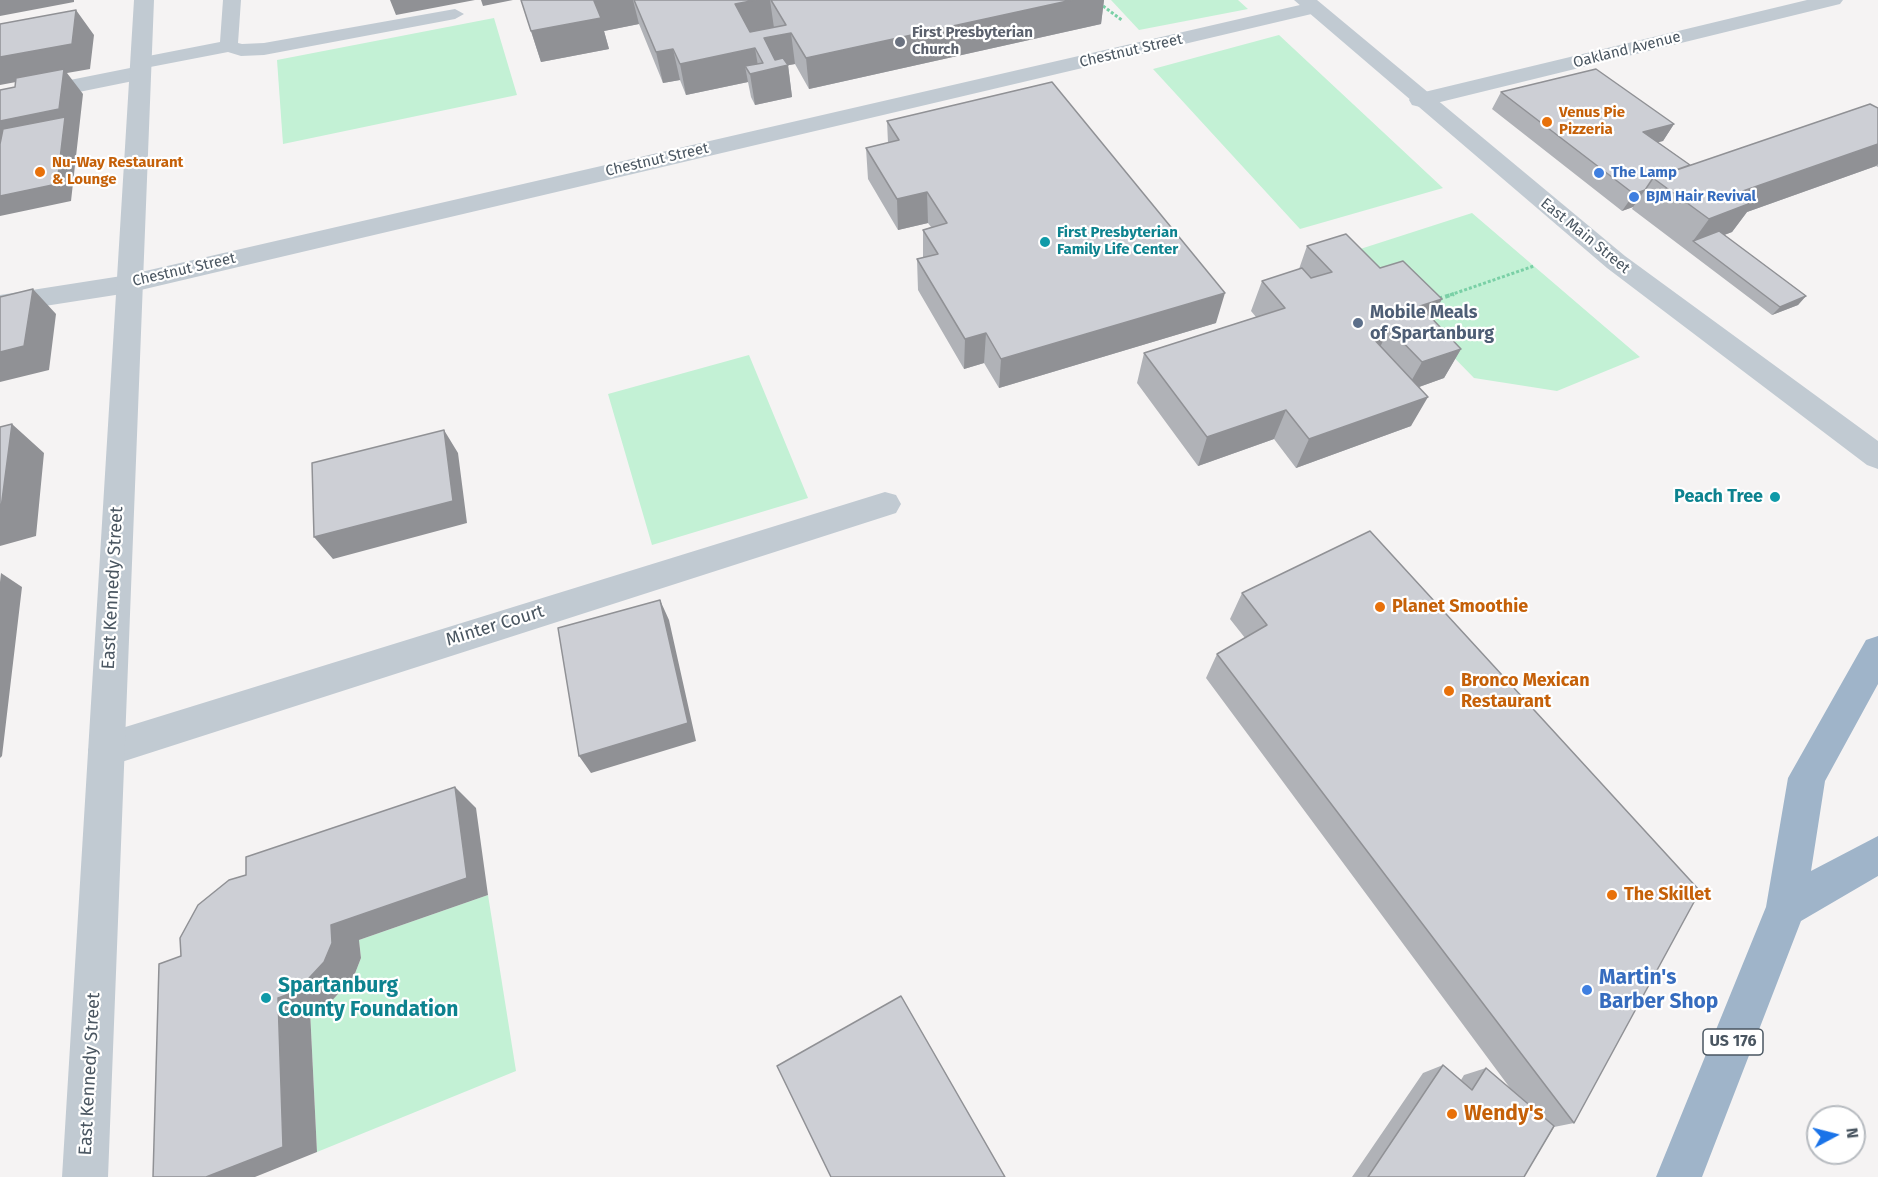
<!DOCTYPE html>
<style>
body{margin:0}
#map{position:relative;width:1878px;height:1177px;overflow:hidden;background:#f5f3f3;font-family:"Fira Sans",sans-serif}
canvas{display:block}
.north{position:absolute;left:1806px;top:1105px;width:60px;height:60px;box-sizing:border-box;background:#fff;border:2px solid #b7bbc0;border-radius:50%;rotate:83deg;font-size:16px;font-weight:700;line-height:24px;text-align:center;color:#4a5661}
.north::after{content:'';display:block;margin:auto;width:21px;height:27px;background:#1a73e8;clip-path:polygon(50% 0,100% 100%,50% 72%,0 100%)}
</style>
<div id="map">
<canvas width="1878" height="1177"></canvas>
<div class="north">N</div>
</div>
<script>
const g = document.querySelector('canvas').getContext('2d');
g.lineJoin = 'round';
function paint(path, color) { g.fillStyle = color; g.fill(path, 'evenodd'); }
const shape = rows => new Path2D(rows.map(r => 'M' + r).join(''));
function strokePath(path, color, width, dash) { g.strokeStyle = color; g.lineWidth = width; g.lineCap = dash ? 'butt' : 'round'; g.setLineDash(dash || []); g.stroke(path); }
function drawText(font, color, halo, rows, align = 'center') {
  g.font = font + ' "Fira Sans",sans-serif'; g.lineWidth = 4.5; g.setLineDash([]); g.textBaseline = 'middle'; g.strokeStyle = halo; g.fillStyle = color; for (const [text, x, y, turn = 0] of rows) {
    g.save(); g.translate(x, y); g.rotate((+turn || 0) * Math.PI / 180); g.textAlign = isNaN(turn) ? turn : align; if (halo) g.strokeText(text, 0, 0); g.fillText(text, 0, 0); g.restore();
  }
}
paint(shape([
 [1111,0,1238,0,1248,9,1139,30],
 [494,18,517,95,283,144,277,60],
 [1279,35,1443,188,1300,229,1153,69],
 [1472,213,1640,357,1557,391,1474,378,1351,252],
 [749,355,808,498,652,545,608,394],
 [488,895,516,1071,317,1152,310,1010,329,1004,354,976,361,958,359,940]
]), '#c3f1d5');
strokePath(shape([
 [1095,0,1123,21],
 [1450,295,1534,266]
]), '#7ad0a6', 3, [3, 2]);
strokePath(shape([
 [1438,299,1454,294]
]), '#7ad0a6', 4, [4.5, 3]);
paint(shape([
 [223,0,241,0,238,43,242,44,264,43,455,9,464,14,455,19,264,55,241,56,228,52,140,69,133,67,131,63,133,59,220,42,223,0]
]), '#c1cad2');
paint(shape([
 [1807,0,1843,0,1840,4,1420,107,1412,105,1409,100,1412,95,1807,0],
 [1313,2,1320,4,1323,8,1320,12,128,293,0,313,0,295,128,275,1313,2],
 [140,66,148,68,151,73,148,78,0,108,0,94,140,66],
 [885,492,896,495,901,504,896,513,106,767,93,762,88,750,93,738,106,733,885,492]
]), '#c1cad2');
paint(shape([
 [134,0,154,0,108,1177,62,1177,134,0],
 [1294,0,1317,0,1625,256,1878,441,1878,469,1867,465,1607,268,1294,0]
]), '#c1cad2');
paint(shape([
 [1878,636,1878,684,1825,781,1811,871,1878,836,1878,876,1801,921,1702,1177,1656,1177,1766,907,1788,778,1866,640,1878,636]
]), '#9fb4c9');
paint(shape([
 [521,0,1104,0,1101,24,809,89,795,64,788,65,792,97,755,105,751,97,748,82,686,95,680,80,663,83,639,24,604,31,609,49,541,62],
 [1501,92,1674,124,1663,141,1658,142,1690,165,1878,108,1878,167,1876,166,1747,212,1732,232,1724,235,1806,296,1798,305,1772,315,1632,209,1633,207,1622,211,1492,109],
 [887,121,1216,323,999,388,984,363,964,369,918,290,917,259,923,258,923,230,931,227,928,223,898,230,868,179,866,148,888,143],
 [1307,246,1380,268,1432,318,1461,349,1444,378,1419,387,1411,426,1296,468,1274,439,1198,466,1137,383,1144,353,1256,317,1251,311,1262,281,1299,269],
 [1370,531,1574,1123,1554,1127,1524,1177,1352,1177,1423,1073,1443,1065,1461,1080,1464,1075,1486,1068,1510,1088,1206,678,1217,654,1245,638,1230,619,1242,593]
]), '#b0b2b7');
paint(shape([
 [0,0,74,0,74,2,0,16],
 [390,0,475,0,396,15],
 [481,0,513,0,483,6],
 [598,0,633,0,639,24,604,31,609,49,541,62,531,31,594,1],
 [756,0,770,0,774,28,740,35,735,4],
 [1072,0,1104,0,1101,24,809,89,806,58],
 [76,10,94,35,90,69,67,73,83,94,71,201,0,216,0,121,64,73,0,85,0,57],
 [791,33,795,64,768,69,764,38],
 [755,48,759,72,788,65,792,97,755,105,750,74,745,66,748,82,686,95,680,64],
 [673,49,680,80,663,83,656,52],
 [1674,124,1663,141,1632,149,1643,132],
 [1878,144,1878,164,1876,166,1747,212,1732,232,1698,245,1693,241,1709,219,1743,191],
 [1645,190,1633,207,1622,211,1634,194],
 [927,192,928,223,898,230,897,199],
 [33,289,56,314,49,370,0,382,0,352],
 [1225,293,1216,323,999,388,1001,359],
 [1806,296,1798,305,1772,315,1780,307],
 [1442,299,1426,329,1420,306],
 [1389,328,1375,358,1370,335],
 [986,333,984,363,964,369,965,339],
 [1461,349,1444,378,1405,392,1422,362],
 [1428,397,1411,426,1296,468,1309,439],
 [1286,410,1274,439,1198,466,1207,437],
 [12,424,44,453,36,536,0,546,0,509],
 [444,430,458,453,467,523,333,559,314,537],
 [1,573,22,587,2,756,0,758,0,582],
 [660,600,669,620,696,741,591,773,579,756],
 [455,787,476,808,488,895,359,940,361,958,354,976,329,1004,310,1010,317,1152,255,1177,206,1177,278,998,331,925]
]), '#909195');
const building = shape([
 [521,0,598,0,594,1,601,18,531,31,521,0],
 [634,0,756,0,735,4,750,32,786,25,771,0,1072,0,806,58,791,33,764,38,775,60,783,58,788,65,750,74,745,66,763,63,755,48,680,64,673,49,656,52,634,0],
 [76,10,72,44,0,57,0,24,76,10],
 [64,69,59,109,0,121,0,90,15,87,16,78,64,69],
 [1596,69,1674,124,1643,132,1690,165,1653,178,1645,190,1634,194,1501,92,1596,69],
 [1052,82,1225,293,1001,359,986,333,965,339,917,259,938,254,923,230,947,223,927,192,897,199,866,148,899,140,887,121,1052,82],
 [1870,104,1878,108,1878,144,1743,191,1756,201,1709,219,1653,178,1870,104],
 [65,117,57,184,0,196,0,144,3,129,65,117],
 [1719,231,1806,296,1780,307,1693,241,1719,231],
 [1346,234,1380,268,1403,261,1442,299,1420,306,1461,349,1422,362,1389,328,1370,335,1428,397,1309,439,1286,410,1207,437,1144,353,1285,308,1262,281,1302,268,1311,278,1332,272,1307,246,1346,234],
 [33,289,24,346,0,352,0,297,33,289],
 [12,424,1,508,0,509,0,427,12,424],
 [444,430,453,501,314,537,312,463,444,430],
 [1370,531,1700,891,1574,1123,1217,654,1267,625,1242,593,1370,531],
 [660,600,688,723,579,756,558,628,660,600],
 [455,787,467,878,331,925,332,943,324,962,297,991,278,998,283,1147,206,1177,153,1177,159,964,181,956,180,938,198,905,229,880,246,875,246,857,455,787],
 [901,996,1005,1177,831,1177,777,1066,901,996],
 [1443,1065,1472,1090,1486,1068,1554,1126,1524,1177,1368,1177,1443,1065]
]);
paint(building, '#cdcfd5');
strokePath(building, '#909195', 1.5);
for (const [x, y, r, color] of [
 [900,42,6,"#6b7280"],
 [1547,122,6,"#e8710a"],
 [40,172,6,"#e8710a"],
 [1599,173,6,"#3f7fe0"],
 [1634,197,6,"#3f7fe0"],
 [1045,242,6,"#0f9aa8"],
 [1358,323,6,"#5c6f8a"],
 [1775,497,6,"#0f9aa8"],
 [1380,607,6,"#e8710a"],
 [1449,691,6,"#e8710a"],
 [1612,895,6,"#e8710a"],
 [1587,990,6,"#3f7fe0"],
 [266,998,6,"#0f9aa8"],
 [1452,1114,6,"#e8710a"]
]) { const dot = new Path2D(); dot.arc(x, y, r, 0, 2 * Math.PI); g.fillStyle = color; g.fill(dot); strokePath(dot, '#fff', 2); }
drawText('bold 15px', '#5b616d', '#fff', [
 ["First Presbyterian",912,33],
 ["Church",912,50]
], 'left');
drawText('15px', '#4a5661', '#fff', [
 ["Oakland Avenue",1627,50,-14],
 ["Chestnut Street",1131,51,-13],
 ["Chestnut Street",657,160,-13],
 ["East Main Street",1585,236,39],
 ["Chestnut Street",184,270,-13]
]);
drawText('bold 15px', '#c56008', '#fff', [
 ["Venus Pie",1559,113],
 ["Pizzeria",1559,130],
 ["Nu-Way Restaurant",52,163],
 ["& Lounge",52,180]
], 'left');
drawText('bold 15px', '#366cbe', '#fff', [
 ["The Lamp",1611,173],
 ["BJM Hair Revival",1646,197]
], 'left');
drawText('bold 15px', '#0d838f', '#fff', [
 ["First Presbyterian",1057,233],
 ["Family Life Center",1057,250]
], 'left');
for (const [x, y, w] of [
 [1733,1042,60]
]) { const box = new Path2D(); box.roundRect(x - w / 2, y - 13, w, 26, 4.5); g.fillStyle = '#fff'; g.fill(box); strokePath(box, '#4a5661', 1.5); }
drawText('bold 16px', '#4a5661', null, [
 ["US 176",1733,1042]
]);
drawText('bold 18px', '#4e5e75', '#fff', [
 ["Mobile Meals",1370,313],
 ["of Spartanburg",1370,334]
], 'left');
drawText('bold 18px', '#0d838f', '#fff', [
 ["Peach Tree",1763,497]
], 'right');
drawText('18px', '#4a5661', '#fff', [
 ["East Kennedy Street",113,588,-87],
 ["Minter Court",495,626,-17],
 ["East Kennedy Street",90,1074,-87]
]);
drawText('bold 18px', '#c56008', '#fff', [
 ["Planet Smoothie",1392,607],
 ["Bronco Mexican",1461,681],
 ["Restaurant",1461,702],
 ["The Skillet",1624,895]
], 'left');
drawText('bold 21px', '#366cbe', '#fff', [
 ["Martin's",1599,978],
 ["Barber Shop",1599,1002]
], 'left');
drawText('bold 21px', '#0d838f', '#fff', [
 ["Spartanburg",278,986],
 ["County Foundation",278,1010]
], 'left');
drawText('bold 21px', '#c56008', '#fff', [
 ["Wendy's",1464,1114]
], 'left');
</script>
